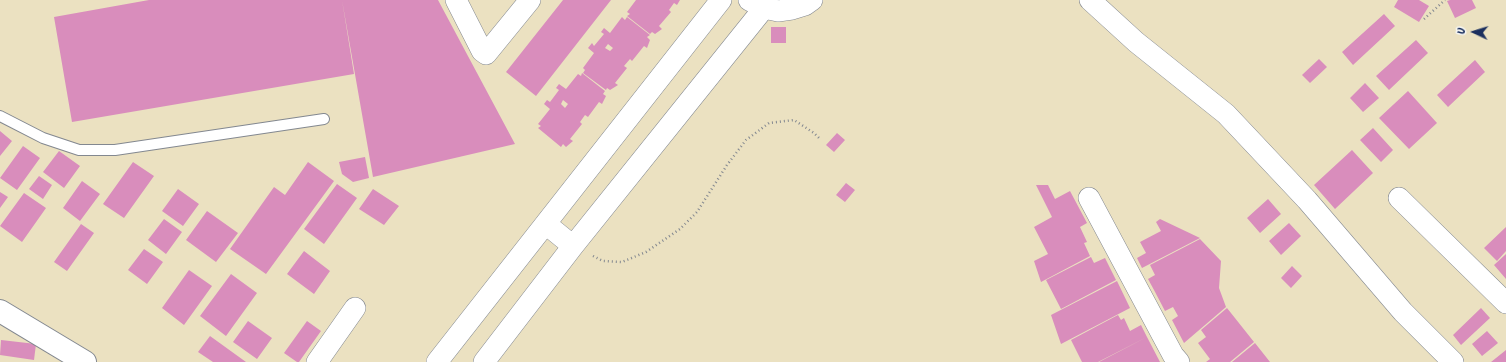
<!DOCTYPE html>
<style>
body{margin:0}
#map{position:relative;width:1506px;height:362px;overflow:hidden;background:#ebe1c1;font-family:Kalam,sans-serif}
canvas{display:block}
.north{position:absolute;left:1454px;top:12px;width:40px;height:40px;-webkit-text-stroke:3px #f6f6f2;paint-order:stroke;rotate:274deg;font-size:11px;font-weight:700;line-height:16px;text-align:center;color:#1b2f5e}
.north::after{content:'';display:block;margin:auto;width:14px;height:18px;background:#1b2f5e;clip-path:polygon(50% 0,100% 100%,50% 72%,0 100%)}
</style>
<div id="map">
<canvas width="1506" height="362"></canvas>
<div class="north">U</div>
</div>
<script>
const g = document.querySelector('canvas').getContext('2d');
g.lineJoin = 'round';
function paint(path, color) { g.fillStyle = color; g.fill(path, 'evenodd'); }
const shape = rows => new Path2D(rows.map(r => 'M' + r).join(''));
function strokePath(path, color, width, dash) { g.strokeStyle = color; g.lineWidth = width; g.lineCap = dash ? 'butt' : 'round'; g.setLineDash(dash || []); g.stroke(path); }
paint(shape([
 [149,0,342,0,354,74,72,122,54,17],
 [342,0,438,0,515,144,373,177],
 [563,0,611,0,536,96,506,72],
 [636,0,680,0,677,5,674,3,669,10,671,12,659,26,662,29,655,34,652,32,650,34,627,16,630,14,627,12],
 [1398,0,1419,0,1429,6,1419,22,1394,7],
 [1450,0,1472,0,1476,8,1455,18,1447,1],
 [1384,14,1395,26,1353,65,1342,52],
 [622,17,625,20,627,17,650,35,647,37,650,40,647,48,644,46,632,61,630,59,624,66,627,68,615,83,618,85,610,90,607,88,606,90,583,73,585,70,583,68,594,53,588,48,592,43,594,46,604,34,601,32,604,28,610,33],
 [608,44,613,48,610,51,605,48],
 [771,27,786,27,786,43,771,43],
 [1416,40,1428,53,1389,90,1376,76],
 [1319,59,1327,67,1310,83,1302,75],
 [1475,60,1485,72,1448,107,1437,95],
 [582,73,605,91,603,94,606,96,602,104,599,102,588,117,585,115,580,122,582,124,570,139,573,141,566,147,563,144,561,147,538,128,541,126,538,124,550,109,544,104,547,100,550,102,559,90,556,88,559,84,566,89,578,74,581,76],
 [563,100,568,104,565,108,561,104],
 [1365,83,1379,98,1363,112,1350,98],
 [1408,91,1437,123,1409,149,1379,118],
 [1373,128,1393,150,1381,162,1360,140],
 [0,131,12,141,0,156],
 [837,133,845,140,834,152,826,145],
 [23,146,40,158,17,190,0,178],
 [1352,150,1373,173,1335,209,1314,185],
 [59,151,80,166,64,188,43,172],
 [365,157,369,178,353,182,342,174,339,162],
 [133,162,154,176,124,218,103,204],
 [308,162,334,181,266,274,230,249,274,187,285,195],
 [39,176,52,185,43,199,29,189],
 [82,181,100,194,80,221,63,208],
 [846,183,855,190,845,202,836,195],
 [337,184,357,198,324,244,304,229],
 [1036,185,1048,185,1055,199,1070,191,1087,223,1080,227,1087,242,1084,243,1090,256,1041,282,1034,261,1048,254,1034,227,1052,217],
 [178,189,199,204,183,226,162,211],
 [373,189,399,206,384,225,359,209],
 [0,192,8,197,0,208],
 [24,193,46,208,22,242,0,226],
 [1268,199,1281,214,1260,233,1247,218],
 [207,211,238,233,216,262,186,240],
 [164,219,182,232,166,254,148,240],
 [1160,219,1200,238,1142,268,1137,258,1146,253,1140,242,1161,231,1156,222],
 [1289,223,1301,236,1281,255,1269,241],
 [81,224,94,233,67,271,54,262],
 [1506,227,1506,251,1497,261,1484,248],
 [1200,239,1221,261,1219,288,1226,307,1184,343,1172,320,1178,316,1173,307,1165,311,1154,290,1203,264,1154,290,1148,279,1155,275,1150,265],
 [144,249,163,262,147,284,128,270],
 [304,251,330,271,314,294,287,274],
 [1506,254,1506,279,1494,265],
 [1091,257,1094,263,1105,258,1116,280,1061,309,1046,280],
 [1292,266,1302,276,1291,288,1281,278],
 [189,270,212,286,184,325,162,308],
 [231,274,257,293,226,336,200,316],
 [1117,281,1130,308,1061,344,1051,315],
 [1227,308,1254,342,1230,362,1206,362,1210,359,1198,343,1206,337,1201,330],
 [1481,308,1490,318,1461,345,1453,335],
 [1118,315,1121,320,1124,318,1130,331,1141,325,1147,337,1098,362,1082,362,1071,340],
 [248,321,272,338,257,359,233,342],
 [307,321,321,331,299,362,297,362,284,353],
 [1487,331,1498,343,1482,356,1472,344],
 [210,336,246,362,213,362,198,352],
 [1147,337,1160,362,1099,362],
 [1,340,36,344,34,360,0,355],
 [1255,343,1270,362,1232,362],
 [1506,350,1506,362,1491,362]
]), '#d98dbc');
const service = shape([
 [0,116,43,138,79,150,115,150,324,119]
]);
const minor = shape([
 [456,0,482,51,486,54,530,0],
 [749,0,764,8,778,11,792,9,805,5,812,0],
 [1090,0,1136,42,1226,114,1307,200,1403,312,1453,362],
 [1089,198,1173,355,1179,362],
 [1399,198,1506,303],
 [546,224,573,246],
 [317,362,355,308],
 [437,362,721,0],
 [484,362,573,246,764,8]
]);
const tertiary = shape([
 [0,311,85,362]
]);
strokePath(service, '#838890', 12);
strokePath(minor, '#838890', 22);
strokePath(tertiary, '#838890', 24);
strokePath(shape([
 [1424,19,1445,0],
 [593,256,603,261,622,262,646,252,680,229,697,212,727,165,746,140,769,123,794,120,814,133,821,140]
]), '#838890', 2.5, [1, 3]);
strokePath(service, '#fff', 10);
strokePath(minor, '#fff', 21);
strokePath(tertiary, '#fff', 22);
</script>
